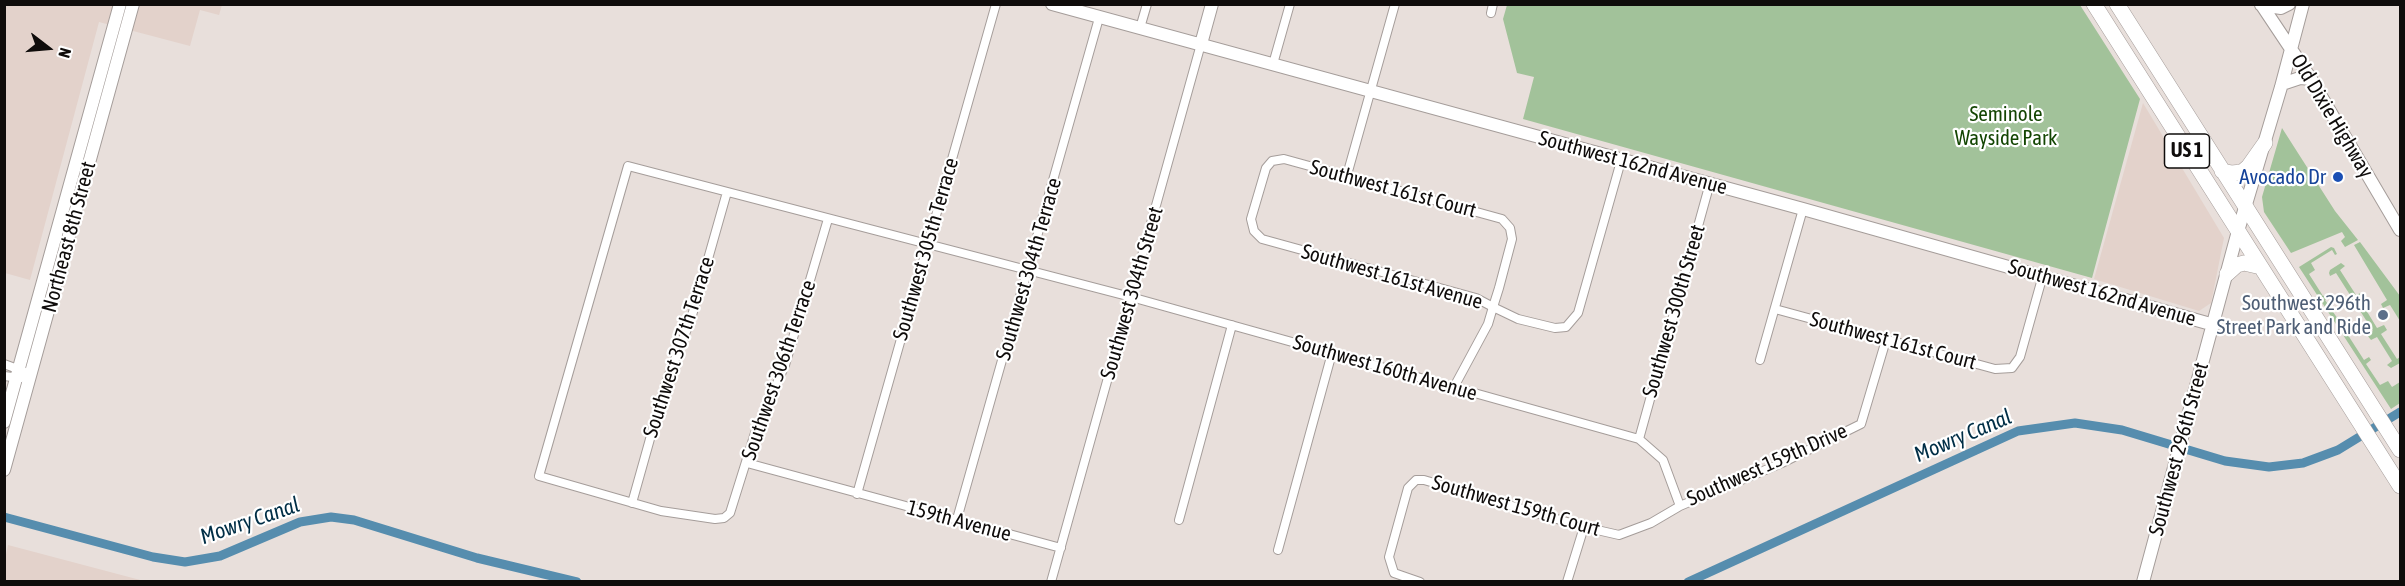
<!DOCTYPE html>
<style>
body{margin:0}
#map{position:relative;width:2405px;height:586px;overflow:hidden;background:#e8dfdb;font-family:"Asap Condensed",sans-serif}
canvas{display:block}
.frame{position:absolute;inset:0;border:6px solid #0f0c0b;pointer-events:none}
.north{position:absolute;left:18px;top:18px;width:60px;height:60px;-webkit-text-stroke:4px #fff;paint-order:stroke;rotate:106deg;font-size:16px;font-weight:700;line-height:24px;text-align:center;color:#0f0c0b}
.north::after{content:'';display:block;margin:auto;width:21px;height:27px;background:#0f0c0b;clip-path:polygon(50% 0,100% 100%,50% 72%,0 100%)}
</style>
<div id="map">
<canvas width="2405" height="586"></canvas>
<div class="frame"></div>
<div class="north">N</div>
</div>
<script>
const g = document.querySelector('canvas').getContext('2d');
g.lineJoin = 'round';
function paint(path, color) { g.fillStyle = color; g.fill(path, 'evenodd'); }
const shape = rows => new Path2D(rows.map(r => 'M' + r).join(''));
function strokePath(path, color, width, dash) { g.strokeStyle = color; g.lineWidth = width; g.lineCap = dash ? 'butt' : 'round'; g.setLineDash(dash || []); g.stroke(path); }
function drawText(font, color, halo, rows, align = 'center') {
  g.font = font + ' "Asap Condensed",sans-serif'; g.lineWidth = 4.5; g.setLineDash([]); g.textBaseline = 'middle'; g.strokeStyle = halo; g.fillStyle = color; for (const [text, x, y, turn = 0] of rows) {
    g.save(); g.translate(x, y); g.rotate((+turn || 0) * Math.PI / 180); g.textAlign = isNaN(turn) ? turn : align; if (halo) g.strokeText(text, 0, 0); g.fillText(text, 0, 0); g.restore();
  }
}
paint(shape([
 [4,5,222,5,219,15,200,10,190,46,99,22,30,280,5,273],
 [2143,103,2224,238,2211,303,2199,311,2094,279],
 [8,545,144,581,5,581,5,559]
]), '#e3d2cb');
paint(shape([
 [1507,5,2080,5,2140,99,2092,278,1523,119,1534,77,1517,73,1503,19],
 [2282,128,2335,211,2358,240,2345,247,2341,241,2345,237,2342,232,2291,253,2264,212,2262,197],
 [2360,242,2400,296,2400,321,2390,305,2383,308,2381,304,2387,300,2354,245],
 [2331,247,2334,248,2337,254,2335,255,2332,250,2311,263,2315,270,2309,274,2323,296,2329,293,2331,296,2325,300,2344,328,2350,325,2352,328,2346,332,2364,360,2369,357,2371,360,2366,364,2380,385,2388,381,2392,387,2400,382,2400,403,2391,409,2299,267],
 [2341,263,2345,266,2340,270,2356,295,2363,292,2365,296,2360,300,2377,328,2384,325,2387,330,2381,334,2397,359,2400,357,2400,363,2391,368,2387,365,2392,361,2377,337,2371,340,2367,335,2373,331,2355,303,2349,306,2346,302,2352,298,2336,273,2330,276,2329,273,2330,270]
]), '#a2c29a');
strokePath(shape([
 [4,517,153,557,185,562,220,556,300,522,331,517,354,520,477,558,577,582],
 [1688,582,2018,431,2075,423,2122,430,2225,461,2269,467,2303,463,2338,450,2400,412]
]), '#568dae', 9);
const street = shape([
 [1491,13,1493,4],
 [1140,28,1147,4],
 [1273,64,1290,4],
 [1347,175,1395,4],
 [828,219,785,365,755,433,730,513,724,518,715,519,661,511,539,476,628,166,1131,297,1639,439,1663,460,1680,506],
 [1775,309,1995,369,2012,368,2020,357,2043,275],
 [1760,360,1803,209],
 [4,364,23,371],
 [4,376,21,378],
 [1454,387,1488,324,1493,307,1499,288,1512,239,1510,228,1502,219,1284,159,1272,161,1266,168,1251,219,1254,231,1262,239,1476,298,1493,307,1518,319,1555,328,1566,327,1578,313,1621,161],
 [1639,439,1710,183],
 [747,463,1061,548],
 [857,494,996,4],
 [632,503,666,382,691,319,727,192],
 [957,519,1099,18],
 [1179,520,1232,325],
 [1278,550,1332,353],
 [1051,582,1201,44],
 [1420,582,1394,573,1389,557,1408,488,1416,480,1424,480,1584,527,1619,535,1651,523,1680,506,1782,463,1861,424,1886,340],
 [1567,582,1584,527]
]);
const secondary = shape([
 [1052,4,1803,209,2214,325],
 [2261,4,2311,79,2400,230],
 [2261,5,2281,8,2289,4],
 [1201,44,1212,4],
 [2282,84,2300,78,2311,79],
 [4,422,120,4],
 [4,470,133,4],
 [2143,582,2238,231,2281,87,2303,4]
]);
const highway = shape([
 [2094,4,2400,486],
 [2117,4,2400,450],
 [2222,171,2232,173,2242,172,2248,167,2265,143],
 [2227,274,2237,265,2244,263,2261,267]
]);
strokePath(street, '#a59d9a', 10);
strokePath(secondary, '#a59d9a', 14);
strokePath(highway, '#a59d9a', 16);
strokePath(street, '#fff', 8);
strokePath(secondary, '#fff', 12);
strokePath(highway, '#fff', 15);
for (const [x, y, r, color] of [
 [2338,177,6,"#1a4fb4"],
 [2383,315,6,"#5c6f8a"]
]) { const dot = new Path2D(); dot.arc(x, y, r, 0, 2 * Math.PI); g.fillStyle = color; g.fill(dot); strokePath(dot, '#fff', 2); }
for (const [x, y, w] of [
 [2187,151,45]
]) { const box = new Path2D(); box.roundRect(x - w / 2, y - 17, w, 34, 4.5); g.fillStyle = '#fff'; g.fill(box); strokePath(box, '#0f0c0b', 1.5); }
drawText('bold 20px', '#0f0c0b', null, [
 ["US 1",2187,151]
]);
drawText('21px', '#134502', '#fff', [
 ["Seminole",2006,114],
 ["Wayside Park",2006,138]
]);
drawText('21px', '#0f0c0b', '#fff', [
 ["Old Dixie Highway",2332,116,59],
 ["Southwest 162nd Avenue",1633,163,15],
 ["Southwest 161st Court",1393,189,15],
 ["Northeast 8th Street",69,237,-75],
 ["Southwest 305th Terrace",926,249,-74],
 ["Southwest 304th Terrace",1029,269,-74],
 ["Southwest 161st Avenue",1392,277,16],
 ["Southwest 304th Street",1132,293,-74],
 ["Southwest 162nd Avenue",2102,293,16],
 ["Southwest 300th Street",1674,311,-74],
 ["Southwest 161st Court",1893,341,15],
 ["Southwest 307th Terrace",679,347,-72],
 ["Southwest 160th Avenue",1385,368,16],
 ["Southwest 306th Terrace",779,370,-71],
 ["Southwest 296th Street",2179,449,-75],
 ["Southwest 159th Drive",1767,465,-24],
 ["Southwest 159th Court",1516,506,16],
 ["159th Avenue",959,521,15]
]);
drawText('21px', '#164399', '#fff', [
 ["Avocado Dr",2326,177]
], 'right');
drawText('21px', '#4e5e75', '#fff', [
 ["Southwest 296th",2371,303],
 ["Street Park and Ride",2371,327]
], 'right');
drawText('italic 22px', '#002e46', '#fff', [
 ["Mowry Canal",1963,436,-23],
 ["Mowry Canal",250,521,-19]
]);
</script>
